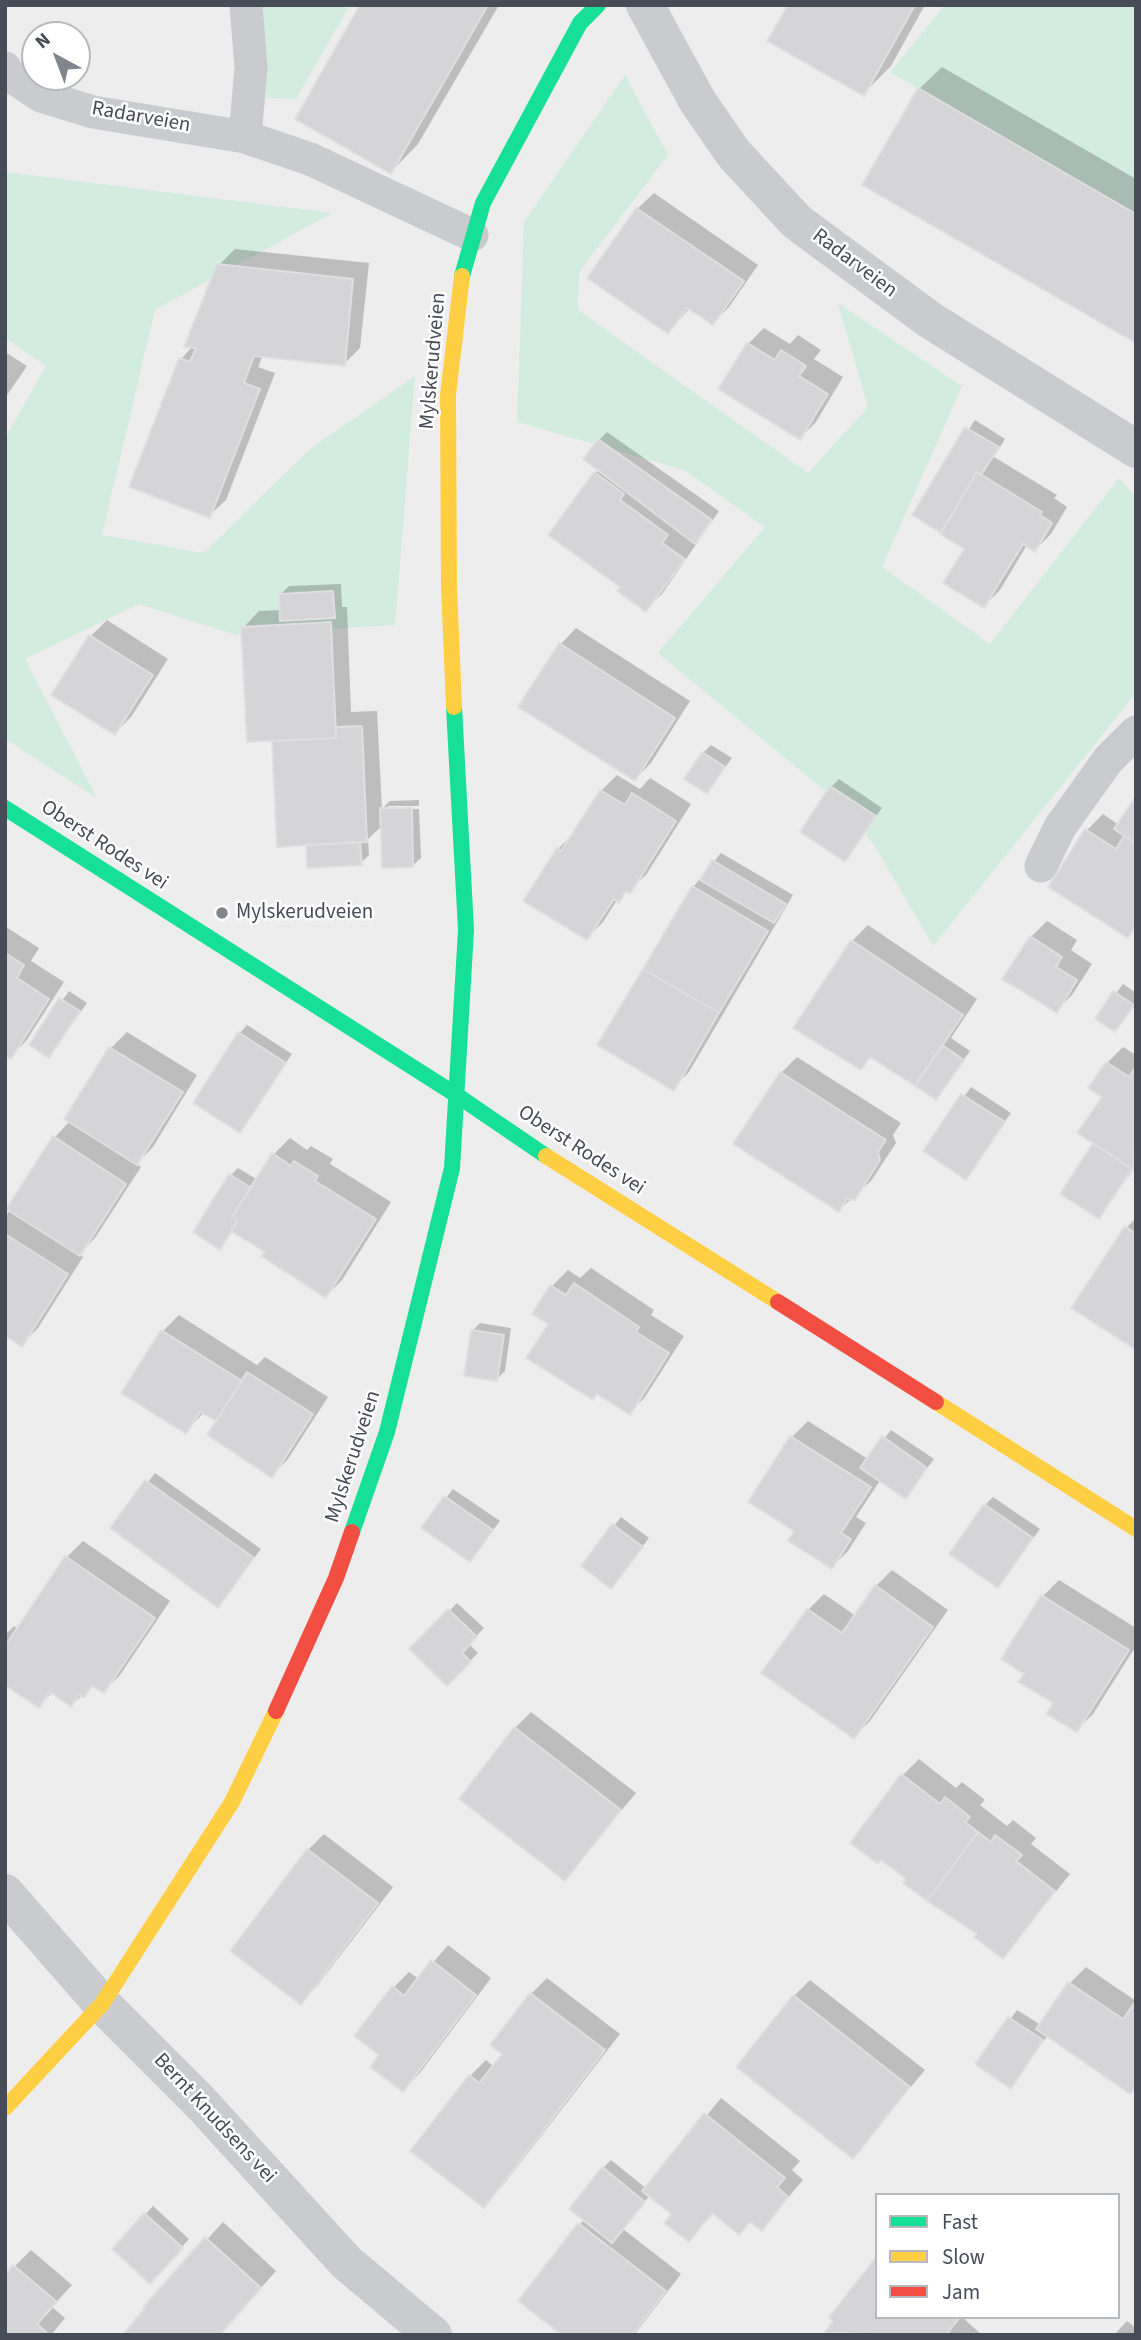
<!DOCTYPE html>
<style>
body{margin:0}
#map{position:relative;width:1141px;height:2340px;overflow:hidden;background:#eeeded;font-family:"Source Sans 3",sans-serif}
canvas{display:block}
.frame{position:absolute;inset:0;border:7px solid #464d58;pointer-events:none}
.legend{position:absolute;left:875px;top:2193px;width:245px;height:126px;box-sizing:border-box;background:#fff;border:2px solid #b5b8bc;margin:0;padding:9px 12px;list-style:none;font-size:21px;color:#464d58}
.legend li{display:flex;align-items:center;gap:14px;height:35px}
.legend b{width:35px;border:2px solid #b5b8bc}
.north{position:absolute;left:21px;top:21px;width:70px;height:70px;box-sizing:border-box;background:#fff;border:2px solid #b5b8bc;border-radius:50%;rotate:319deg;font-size:19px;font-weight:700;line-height:28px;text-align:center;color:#464d58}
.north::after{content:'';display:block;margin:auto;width:24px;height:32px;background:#81858c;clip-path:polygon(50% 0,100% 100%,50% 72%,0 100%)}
</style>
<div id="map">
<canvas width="1141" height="2340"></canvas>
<div class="frame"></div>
<ul class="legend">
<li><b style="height:9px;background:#16e098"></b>Fast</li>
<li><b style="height:9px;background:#ffcf43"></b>Slow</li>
<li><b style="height:9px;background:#f24e42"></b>Jam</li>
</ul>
<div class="north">N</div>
</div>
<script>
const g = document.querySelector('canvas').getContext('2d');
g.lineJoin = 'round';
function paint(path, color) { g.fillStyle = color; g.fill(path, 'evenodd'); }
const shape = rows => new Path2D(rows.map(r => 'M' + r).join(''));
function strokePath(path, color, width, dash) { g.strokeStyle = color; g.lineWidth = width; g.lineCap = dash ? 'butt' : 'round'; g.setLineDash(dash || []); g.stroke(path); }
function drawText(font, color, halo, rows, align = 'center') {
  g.font = font + ' "Source Sans 3",sans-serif'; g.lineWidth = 5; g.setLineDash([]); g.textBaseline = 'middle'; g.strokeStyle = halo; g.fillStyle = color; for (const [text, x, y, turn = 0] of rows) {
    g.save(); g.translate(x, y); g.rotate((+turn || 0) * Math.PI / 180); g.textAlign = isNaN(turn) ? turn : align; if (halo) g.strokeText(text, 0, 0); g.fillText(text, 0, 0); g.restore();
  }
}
paint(shape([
 [258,5,350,5,296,99,266,98],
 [945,5,1136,5,1136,214,890,72],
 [625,75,668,155,579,272,578,310,808,473,868,407,838,303,962,386,882,567,990,644,1119,478,1136,497,1136,693,933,946,876,848,841,804,658,653,765,527,684,470,517,422,524,222],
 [5,172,332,213,155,310,102,535,204,553,310,449,415,376,395,625,236,635,139,604,25,659,97,798,5,739,5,438,46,366,5,338]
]), '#d2ece0');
paint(shape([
 [362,5,499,5,418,144,391,172],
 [790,5,925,5,891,66,863,94],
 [942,67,1136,179,1136,341,919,89],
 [654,193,758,265,729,307,713,323,690,308,668,332,589,278,637,209],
 [235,249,369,263,360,348,344,364,263,355,258,367,275,373,226,500,209,516,181,359,193,346,219,265],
 [764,328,790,344,798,335,821,350,814,359,843,377,816,422,800,438,748,344],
 [5,352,27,366,5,398],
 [975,420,1005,439,994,457,1057,495,1054,498,1067,507,1051,534,1035,550,1027,545,1000,590,984,606,967,549,914,514],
 [607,432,719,511,662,594,646,610,595,473,600,469,599,440],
 [341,584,342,607,347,607,351,712,377,711,382,809,390,801,419,800,419,806,388,806,388,810,419,809,421,858,412,866,383,825,368,839,369,855,361,863,310,843,278,845,273,739,243,628,259,611,282,610,281,594,289,586],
 [107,620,168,659,131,717,115,733,53,694,91,636],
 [576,628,690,701,651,763,635,779,560,645],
 [711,745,732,758,707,792,703,753],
 [617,775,640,789,650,778,691,804,646,875,617,900,603,922,587,938,558,849,574,833,601,791],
 [839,779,882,808,845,859,831,787],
 [1136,799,1136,927,1127,935,1051,886,1087,830,1103,814,1119,825],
 [721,853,793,895,689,1072,673,1088,693,887],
 [1047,921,1077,940,1071,950,1092,964,1072,995,1056,1011,1004,978,1031,937],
 [868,925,977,999,951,1038,970,1051,936,1098,872,1056,861,1067,852,941],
 [6,927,39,948,31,961,64,982,26,1041,10,1057,5,1053],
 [1123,984,1136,993,1136,1003,1115,1030,1097,1019],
 [69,991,87,1003,49,1056,31,1044],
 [247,1025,292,1054,239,1131,240,1033],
 [127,1032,197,1075,153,1147,136,1164,141,1167,95,1238,79,1254,83,1257,38,1328,22,1344,5,1334,5,1218,54,1138,70,1121,66,1119,111,1048],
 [1123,1047,1136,1055,1136,1166,1099,1217,1095,1143,1107,1063],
 [797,1057,901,1123,893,1135,896,1143,871,1181,839,1210,736,1143,781,1073],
 [971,1087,1011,1113,965,1178,925,1151],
 [290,1138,307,1150,311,1146,333,1159,330,1164,391,1202,342,1280,326,1296,233,1230,219,1247,230,1176,238,1168,258,1180,274,1154],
 [1136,1218,1136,1348,1126,1228],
 [591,1268,654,1310,651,1315,684,1336,645,1397,629,1413,550,1323,552,1286,568,1270,580,1278],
 [179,1315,257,1365,265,1357,328,1397,288,1459,272,1475,218,1421,204,1412,186,1432,123,1392,163,1331],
 [480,1323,511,1328,505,1371,497,1379,472,1331],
 [808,1421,868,1459,891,1430,934,1459,906,1497,881,1479,856,1517,866,1523,848,1551,832,1567,796,1530,751,1501,792,1437],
 [155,1473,261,1549,218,1605,113,1528],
 [453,1489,500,1521,470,1560,424,1527],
 [993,1497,1040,1529,998,1586,985,1505],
 [621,1517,649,1538,611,1587,583,1566],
 [83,1541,170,1601,120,1675,104,1691,95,1685,71,1705,53,1692,39,1706,5,1683,5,1635,14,1626,17,1628,67,1557],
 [892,1570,948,1610,870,1721,854,1737,808,1610,824,1594,856,1616,876,1586],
 [1059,1580,1136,1628,1136,1646,1093,1714,1077,1730,1026,1673,1043,1596],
 [457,1603,484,1628,469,1644,478,1653,447,1684,412,1649],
 [531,1712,636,1793,565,1879,515,1728],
 [919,1759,956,1788,962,1782,985,1800,980,1805,1007,1826,1013,1820,1036,1838,1031,1844,1070,1874,1003,1957,979,1933,905,1883,909,1878,882,1858,852,1842,903,1775],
 [324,1834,393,1887,317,1986,301,2002,308,1850],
 [448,1945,491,1978,419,2074,403,2090,381,2054,393,1988,409,1972,419,1979],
 [1086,1967,1136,2001,1136,2086,1048,2035,1011,2087,978,2064,1017,2010,1041,2025,1070,1983],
 [547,1978,620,2034,500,2189,484,2205,470,2076,486,2060,494,2067,504,2054,531,1994],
 [810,1980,925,2070,853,2156,794,1996],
 [721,2098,800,2161,792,2170,803,2180,761,2229,751,2221,739,2233,714,2213,689,2240,674,2214,650,2195,623,2229,681,2274,634,2335,564,2335,580,2224,585,2219,603,2168,611,2160,647,2189],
 [153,2206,189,2239,158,2273,114,2249],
 [223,2222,276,2271,219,2335,148,2308,146,2306],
 [31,2250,72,2285,52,2307,65,2318,51,2335,5,2335,5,2268,9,2272],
 [877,2317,962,2317,982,2335,826,2332],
 [1127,2321,1136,2328,1136,2335,1114,2335]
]), '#0003');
const building = shape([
 [360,5,488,5,391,174,295,119,360,5],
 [788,5,915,5,864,96,767,41,788,5],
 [918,88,1136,214,1136,343,862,185,918,88],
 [636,208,744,281,713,325,687,308,668,334,587,278,636,208],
 [217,264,353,279,345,366,254,356,244,383,260,389,210,518,129,487,179,358,190,362,196,348,184,347,217,264],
 [747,343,775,360,781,350,806,366,799,376,828,394,800,440,718,389,747,343],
 [965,427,999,447,981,475,977,472,941,533,912,515,965,427],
 [598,439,712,520,695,544,583,459,598,439],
 [594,472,624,494,620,500,668,535,662,543,685,559,646,612,617,591,620,587,548,535,594,472],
 [977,472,1042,512,1040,515,1052,523,1035,552,1023,544,984,608,943,583,964,549,940,534,977,472],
 [333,591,335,618,280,621,279,594,333,591],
 [331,622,336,738,247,742,241,627,331,622],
 [89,635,153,675,115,735,51,695,89,635],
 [559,643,675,718,635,781,518,707,559,643],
 [362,726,367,842,277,847,272,741,336,738,336,727,362,726],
 [702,752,725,767,707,794,684,779,702,752],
 [830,786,876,816,845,862,800,832,830,786],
 [600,790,625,805,632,793,676,821,630,894,626,891,619,903,614,899,587,940,523,901,557,848,561,851,600,790],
 [1136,796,1136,844,1114,829,1136,796],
 [380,808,412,808,413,867,382,868,380,808],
 [1085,829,1116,849,1124,836,1136,844,1136,925,1128,938,1048,887,1085,829],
 [360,842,362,865,307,868,306,845,360,842],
 [712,860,786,904,774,923,700,880,712,860],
 [692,886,768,931,719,1013,643,969,692,886],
 [1030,936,1062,957,1056,967,1077,980,1057,1013,1002,979,1030,936],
 [851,940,963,1015,915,1086,870,1057,861,1070,793,1028,851,940],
 [5,953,24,965,17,978,49,999,11,1059,5,1056,5,953],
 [643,969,719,1013,674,1091,597,1045,643,969],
 [1113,991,1134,1005,1115,1032,1095,1019,1113,991],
 [59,998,80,1011,49,1058,29,1045,59,998],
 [238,1032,286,1063,240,1133,193,1103,238,1032],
 [942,1045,964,1060,936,1100,915,1086,942,1045],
 [109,1047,183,1092,137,1165,64,1119,109,1047],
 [1106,1062,1129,1077,1136,1067,1134,1170,1077,1133,1102,1097,1088,1088,1106,1062],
 [780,1072,886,1140,878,1152,880,1160,855,1200,847,1199,839,1212,733,1144,780,1072],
 [961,1094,1005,1122,966,1180,923,1151,961,1094],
 [53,1136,126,1184,80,1256,6,1209,53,1136],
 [1093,1143,1132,1169,1099,1219,1060,1194,1093,1143],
 [272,1153,291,1166,294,1161,318,1176,315,1181,376,1219,326,1298,261,1256,265,1252,231,1231,238,1221,232,1217,272,1153],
 [229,1174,251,1188,232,1217,238,1221,220,1250,193,1232,229,1174],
 [1125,1226,1136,1234,1136,1350,1071,1308,1125,1226],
 [5,1234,68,1274,22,1347,5,1336,5,1234],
 [574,1283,639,1327,636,1332,669,1353,630,1415,597,1394,593,1400,526,1358,548,1324,532,1314,550,1285,566,1295,574,1283],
 [161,1330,242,1381,216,1421,200,1412,186,1434,121,1393,161,1330],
 [471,1330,504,1335,497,1381,464,1376,471,1330],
 [247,1372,313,1414,272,1478,207,1435,247,1372],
 [790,1436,871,1487,841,1533,851,1539,832,1569,788,1541,794,1531,748,1502,790,1436],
 [882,1436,927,1468,906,1499,860,1468,882,1436],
 [145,1480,254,1558,218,1608,110,1528,145,1480],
 [444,1496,493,1530,470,1562,421,1528,444,1496],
 [984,1504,1033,1538,998,1588,949,1554,984,1504],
 [612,1524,643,1547,611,1589,581,1566,612,1524],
 [65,1556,155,1618,104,1693,92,1686,84,1698,79,1695,71,1707,50,1692,39,1708,5,1685,5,1646,65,1556],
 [875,1585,933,1627,854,1739,761,1673,807,1609,842,1633,875,1585],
 [1041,1595,1129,1650,1077,1732,1046,1714,1053,1703,1018,1682,1024,1674,1001,1659,1041,1595],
 [448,1609,477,1637,462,1653,471,1662,447,1686,409,1649,448,1609],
 [514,1727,621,1810,565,1881,459,1799,514,1727],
 [901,1774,940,1804,945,1797,970,1817,965,1822,978,1832,927,1901,903,1883,906,1879,881,1860,878,1864,850,1843,901,1774],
 [978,1832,991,1842,995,1835,1022,1855,1016,1861,1055,1891,1003,1959,974,1937,977,1934,927,1901,978,1832],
 [307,1849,378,1903,301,2005,230,1951,307,1849],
 [431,1960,476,1995,403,2092,370,2067,379,2055,354,2036,392,1986,404,1996,431,1960],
 [1068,1982,1123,2019,1136,2001,1136,2087,1130,2094,1036,2029,1068,1982],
 [530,1993,605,2050,484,2208,410,2151,469,2075,479,2083,502,2054,490,2045,530,1993],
 [793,1995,910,2087,853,2159,736,2067,793,1995],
 [1008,2017,1043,2040,1011,2089,975,2064,1008,2017],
 [704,2113,785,2178,777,2187,788,2197,762,2231,750,2222,739,2235,712,2213,689,2242,664,2223,671,2214,642,2191,704,2113],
 [602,2167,645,2202,612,2243,569,2209,602,2167],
 [144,2213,183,2248,150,2284,112,2249,144,2213],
 [578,2223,666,2291,632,2335,562,2335,518,2301,578,2223],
 [205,2237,261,2288,220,2335,129,2335,125,2332,145,2308,144,2306,205,2237],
 [877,2256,877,2317,960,2317,946,2335,824,2333,833,2321,829,2317,877,2256],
 [13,2265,57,2302,37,2324,49,2335,5,2335,5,2274,13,2265]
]);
paint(building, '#d5d5d7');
strokePath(building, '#dfdfe0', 2);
strokePath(shape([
 [5,68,8,74,41,96,93,112,245,137,310,159,472,235],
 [245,137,251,68,246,5],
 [1041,866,1060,827,1108,760,1136,732]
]), '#c9cbce', 33);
strokePath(shape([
 [645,5,698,102,734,154,797,222,930,320,1136,449],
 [5,1893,102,2004,200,2102,347,2263,433,2335]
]), '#c9cbce', 38);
strokePath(shape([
 [462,276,483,203,580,23,598,5],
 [5,808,458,1096,546,1156],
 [352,1532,387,1432,452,1168,466,930,454,707]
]), '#16e098', 16);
strokePath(shape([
 [454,707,449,586,448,395,462,276],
 [546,1156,778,1302],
 [936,1402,1136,1529],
 [5,2108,102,2004,232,1802,276,1711]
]), '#ffcf43', 16);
strokePath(shape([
 [778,1302,936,1402],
 [276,1711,336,1578,352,1532]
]), '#f24e42', 16);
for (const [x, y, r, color] of [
 [222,913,7,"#81858c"]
]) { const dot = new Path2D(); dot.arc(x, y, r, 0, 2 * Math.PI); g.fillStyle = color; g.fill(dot); strokePath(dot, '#fff', 2.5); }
drawText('21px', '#464d58', '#fff', [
 ["Radarveien",141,118,10],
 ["Radarveien",854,264,37],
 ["Mylskerudveien",434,361,-85],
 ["Oberst Rodes vei",104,846,33],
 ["Oberst Rodes vei",581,1151,33],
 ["Mylskerudveien",354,1457,-72],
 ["Bernt Knudsens vei",214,2119,47]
]);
drawText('21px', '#464d58', '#fff', [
 ["Mylskerudveien",236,913]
], 'left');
</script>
